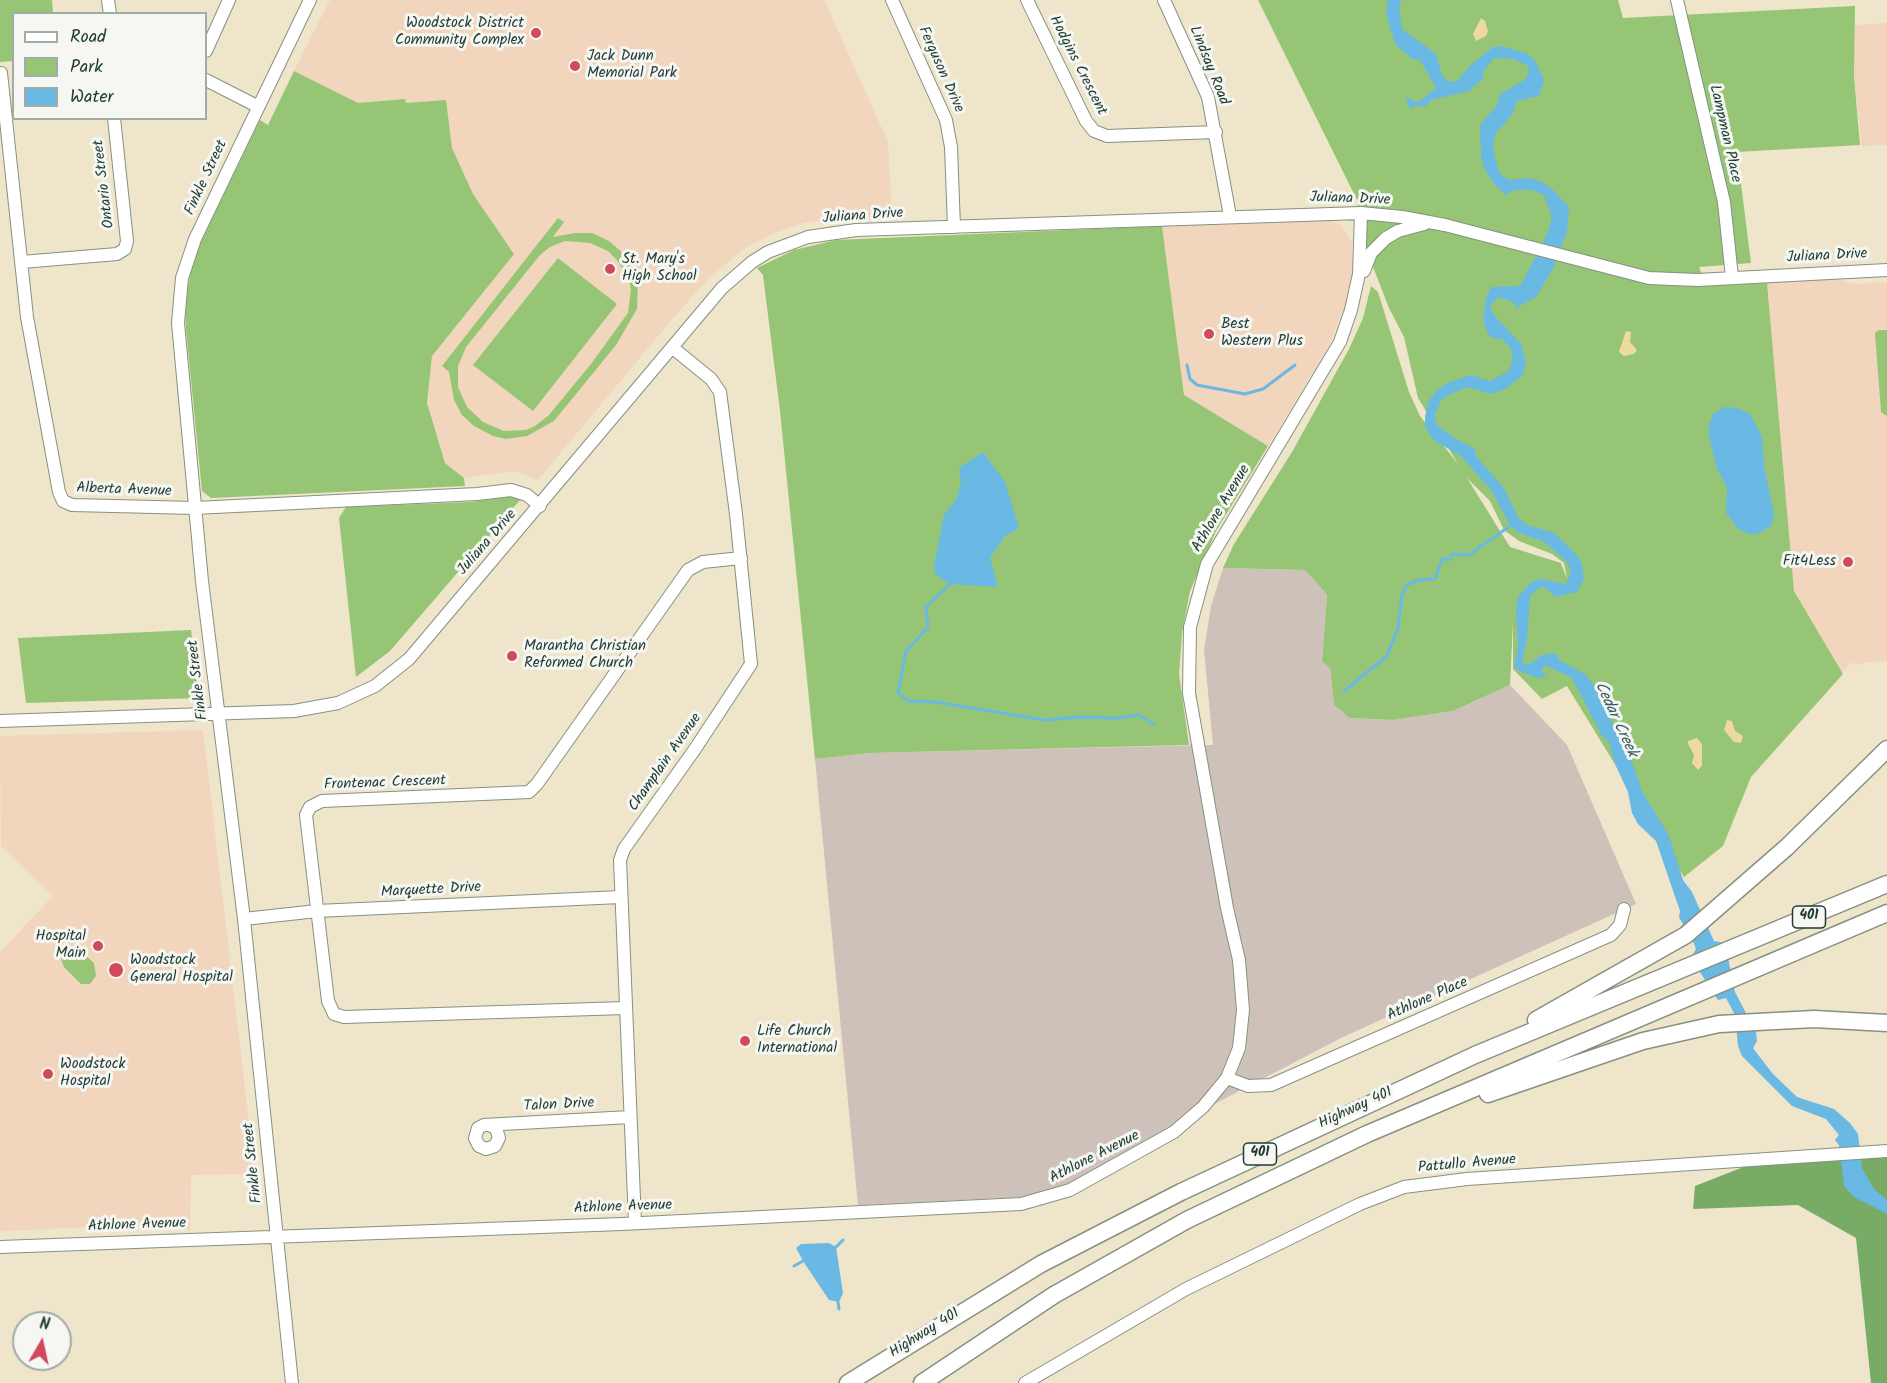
<!DOCTYPE html>
<style>
body{margin:0}
#map{position:relative;width:1887px;height:1383px;overflow:hidden;background:#eee5cb;font-family:Kalam,sans-serif}
canvas{display:block}
.legend{position:absolute;left:12px;top:12px;width:195px;height:108px;box-sizing:border-box;background:#f6f6f2;border:2px solid #a0aca6;margin:0;padding:8px 10px;list-style:none;font-size:18px;color:#1f3d34}
.legend li{display:flex;align-items:center;gap:12px;height:30px}
.legend b{width:30px;border:2px solid #a0aca6}
.north{position:absolute;left:12px;top:1311px;width:60px;height:60px;box-sizing:border-box;background:#f6f6f2;border:2px solid #a0aca6;border-radius:50%;rotate:9deg;font-size:16px;font-weight:700;line-height:24px;text-align:center;color:#1f3d34}
.north::after{content:'';display:block;margin:auto;width:21px;height:27px;background:#d1495b;clip-path:polygon(50% 0,100% 100%,50% 72%,0 100%)}
</style>
<div id="map">
<canvas width="1887" height="1383"></canvas>
<ul class="legend">
<li><b style="height:8px;background:#fff"></b>Road</li>
<li><b style="height:16px;background:#96c675"></b>Park</li>
<li><b style="height:16px;background:#6ab8e4"></b>Water</li>
</ul>
<div class="north">N</div>
</div>
<script>
const g = document.querySelector('canvas').getContext('2d');
g.lineJoin = 'round';
function paint(path, color) { g.fillStyle = color; g.fill(path, 'evenodd'); }
const shape = rows => new Path2D(rows.map(r => 'M' + r).join(''));
function strokePath(path, color, width, dash) { g.strokeStyle = color; g.lineWidth = width; g.lineCap = dash ? 'butt' : 'round'; g.setLineDash(dash || []); g.stroke(path); }
function drawText(font, color, halo, rows, align = 'center') {
  g.font = font + ' Kalam,sans-serif'; g.lineWidth = 6; g.setLineDash([]); g.textBaseline = 'middle'; g.strokeStyle = halo; g.fillStyle = color; for (const [text, x, y, turn = 0] of rows) {
    g.save(); g.translate(x, y); g.rotate((+turn || 0) * Math.PI / 180); g.textAlign = isNaN(turn) ? turn : align; if (halo) g.strokeText(text, 0, 0); g.fillText(text, 0, 0); g.restore();
  }
}
paint(shape([
 [330,0,824,0,888,142,892,217,841,218,804,223,774,233,744,249,708,279,673,318,538,480,515,471,464,478,445,463,427,403,432,356,514,253,473,195,452,148,446,100,405,103,405,99,358,103,294,71],
 [1887,23,1887,145,1862,146,1854,77,1855,25],
 [1329,220,1341,225,1352,242,1352,272,1346,304,1327,349,1268,446,1184,395,1162,226],
 [1838,279,1854,284,1887,282,1887,662,1873,661,1855,665,1851,662,1842,672,1794,591,1767,283],
 [203,730,255,1174,191,1175,190,1230,184,1227,121,1226,0,1231,0,952,53,896,1,846,0,736]
]), '#f1d5bd');
paint(shape([
 [1223,568,1305,570,1327,595,1322,662,1330,668,1334,705,1349,718,1393,720,1453,711,1510,685,1567,745,1636,904,1343,1037,1174,1125,1124,1155,1066,1185,1025,1197,858,1205,815,759,870,753,1213,745,1204,650,1211,606]
]), '#cec1ba');
paint(shape([
 [0,0,52,0,53,13,14,14,13,61,0,62],
 [1258,0,1618,0,1623,18,1855,6,1854,77,1860,145,1737,152,1751,263,1699,267,1707,286,1767,283,1794,591,1843,674,1751,777,1723,846,1684,877,1567,686,1542,699,1513,669,1513,622,1510,685,1453,711,1393,720,1349,718,1334,705,1330,668,1322,662,1327,595,1305,570,1223,568,1234,544,1292,452,1349,349,1363,318,1371,286,1378,292,1409,392,1420,416,1458,464,1418,398,1404,337,1389,308,1363,241,1358,202],
 [1467,478,1490,501,1504,530,1519,541,1552,554,1564,563,1567,579,1561,563,1510,547],
 [294,71,358,103,405,99,406,103,446,100,452,148,473,194,514,254,432,356,427,403,445,463,464,478,465,486,211,498,202,491,186,329,185,305,191,270,200,244,260,120,268,125],
 [558,218,564,222,553,237,575,233,592,233,609,241,625,255,634,270,638,283,637,309,616,345,554,421,527,436,506,439,493,436,474,426,462,415,454,400,449,372,442,366],
 [565,241,590,243,608,251,617,260,628,277,631,289,628,313,591,364,549,415,535,426,526,430,504,431,483,422,467,407,458,387,458,366,466,347,540,255,550,247],
 [1162,226,1184,395,1268,446,1216,531,1190,591,1182,633,1179,674,1189,745,870,753,815,759,780,411,763,275,757,268,794,250,836,240],
 [558,258,617,304,533,411,473,365],
 [1879,330,1887,330,1887,416,1881,412,1875,333],
 [515,496,521,499,390,651,356,677,339,518,346,507,470,502],
 [191,630,199,698,26,703,18,638],
 [67,948,78,949,94,963,96,976,90,984,81,984,64,967,61,959]
]), '#96c675');
paint(shape([
 [1887,1155,1887,1383,1871,1383,1856,1238,1798,1205,1693,1209,1695,1186,1751,1164]
]), '#78ab66');
paint(shape([
 [1481,18,1485,21,1488,31,1486,36,1476,41,1473,34],
 [1626,331,1631,332,1630,342,1637,350,1634,354,1624,356,1619,352],
 [1727,720,1732,721,1735,731,1743,736,1741,743,1734,742,1724,730],
 [1697,738,1702,744,1702,766,1698,770,1692,763,1694,755,1688,744,1688,741]
]), '#eeda9e');
paint(shape([
 [1388,0,1402,0,1399,6,1402,29,1436,54,1442,75,1448,81,1456,82,1472,64,1493,47,1502,46,1528,54,1536,62,1544,80,1539,96,1517,101,1513,113,1495,135,1493,148,1499,173,1509,180,1528,178,1542,182,1552,189,1569,207,1567,232,1561,247,1554,267,1536,297,1516,308,1513,302,1498,297,1490,306,1494,315,1521,344,1526,362,1523,375,1504,390,1490,394,1468,387,1453,393,1442,399,1435,414,1436,424,1453,437,1475,449,1476,456,1504,488,1518,517,1527,525,1554,533,1575,553,1582,564,1584,579,1577,592,1555,597,1545,587,1539,588,1530,596,1527,640,1522,662,1527,665,1544,654,1557,654,1559,660,1585,674,1601,694,1611,720,1625,742,1642,791,1669,836,1683,880,1692,892,1714,941,1725,943,1735,992,1756,1032,1757,1041,1753,1048,1772,1073,1797,1097,1834,1109,1850,1123,1858,1134,1862,1168,1874,1189,1887,1200,1887,1214,1854,1197,1844,1186,1839,1145,1835,1140,1839,1135,1826,1119,1792,1106,1742,1056,1738,1046,1735,1015,1726,998,1718,1000,1691,958,1696,949,1688,928,1678,930,1683,924,1679,917,1680,911,1656,841,1638,824,1632,813,1628,792,1615,764,1609,742,1602,736,1572,678,1545,665,1542,669,1542,673,1546,674,1544,678,1538,678,1519,671,1514,666,1518,648,1516,609,1518,597,1531,582,1540,579,1566,584,1571,570,1565,560,1544,542,1517,532,1509,523,1491,490,1461,456,1433,440,1425,427,1425,417,1428,402,1435,392,1447,383,1471,375,1490,381,1509,371,1513,357,1510,347,1501,338,1494,339,1488,334,1483,319,1487,295,1491,287,1520,286,1544,241,1551,222,1551,214,1544,195,1532,190,1514,190,1506,195,1494,184,1484,168,1481,157,1480,130,1480,125,1497,105,1499,95,1526,79,1529,69,1527,65,1513,59,1494,58,1484,70,1483,78,1469,91,1432,100,1424,107,1415,105,1410,109,1405,97,1419,102,1436,88,1420,60,1412,59,1395,44,1386,14],
 [1724,407,1738,408,1751,415,1762,437,1764,466,1774,513,1772,525,1760,533,1753,535,1739,530,1726,513,1727,487,1717,469,1709,438,1709,425,1713,414],
 [983,452,1005,482,1019,528,1005,536,990,558,998,587,950,584,936,575,934,566,944,515,956,500,961,483,959,468],
 [801,1244,829,1243,836,1247,843,1293,839,1302,829,1300,803,1261,796,1248]
]), '#6ab8e4');
strokePath(shape([
 [1187,365,1190,379,1197,385,1245,394,1263,389,1295,365],
 [950,584,926,607,928,627,906,651,898,693,908,701,935,702,1044,720,1084,717,1118,718,1138,715,1154,724],
 [1344,691,1387,656,1398,628,1402,594,1407,585,1419,580,1435,579,1442,559,1449,560,1452,554,1469,555,1514,523],
 [836,1247,843,1240],
 [794,1266,803,1261],
 [838,1302,839,1309]
]), '#6ab8e4', 3);
const minor = shape([
 [108,0,110,14],
 [892,0,946,120,951,147,954,227],
 [1027,0,1086,121,1094,131,1107,136,1216,132],
 [1164,0,1208,97,1230,216],
 [1677,0,1724,202,1732,277],
 [206,51,229,0],
 [1,73,27,317,59,492,63,501,72,505,195,508,477,494,511,490,527,495,540,506],
 [206,80,257,106],
 [22,262,117,254,125,249,127,241,114,118],
 [1364,271,1371,253,1386,238,1398,231,1424,224],
 [0,721,294,711,338,703,375,686,409,659,722,288,752,262,768,252,808,237,856,230,1361,213,1402,217,1445,225,1649,278,1697,280,1887,270],
 [244,919,317,911,620,897],
 [625,1008,344,1017,334,1014,328,1001,306,815,310,807,322,801,529,792,537,784,688,570,703,562,741,558],
 [1227,1078,1248,1086,1271,1085,1611,935,1620,925,1624,909],
 [489,1125,496,1128,499,1138,495,1146,486,1149,479,1146,475,1138,478,1128,484,1125,630,1117],
 [635,1223,620,860,624,849,695,749,751,664,736,514,720,392,711,379,673,348],
 [0,1247,622,1224,1021,1204,1070,1190,1174,1132,1203,1107,1227,1078,1239,1048,1243,1010,1239,960,1227,908,1189,693,1190,627,1207,564,1340,342,1351,310,1359,274,1361,213],
 [292,1383,244,919,202,581,178,323,182,278,195,239,310,0],
 [1025,1383,1186,1289,1360,1204,1404,1187,1467,1179,1887,1151]
]);
const highway = shape([
 [1536,1020,1686,935,1787,847,1887,749],
 [1488,1094,1643,1041,1719,1024,1814,1019,1887,1023],
 [848,1383,1041,1264,1181,1192,1475,1055,1887,884],
 [922,1383,1054,1295,1187,1220,1367,1134,1887,913]
]);
strokePath(minor, '#869180', 14);
strokePath(highway, '#869180', 19);
strokePath(minor, '#fff', 12);
strokePath(highway, '#fff', 16);
for (const [x, y, r, color] of [
 [536,33,6,"#d1495b"],
 [575,66,6,"#d1495b"],
 [610,269,6,"#d1495b"],
 [1209,334,6,"#d1495b"],
 [1848,562,6,"#d1495b"],
 [512,656,6,"#d1495b"],
 [98,946,6,"#d1495b"],
 [116,970,8,"#d1495b"],
 [745,1041,6,"#d1495b"],
 [48,1074,6,"#d1495b"]
]) { const dot = new Path2D(); dot.arc(x, y, r, 0, 2 * Math.PI); g.fillStyle = color; g.fill(dot); strokePath(dot, '#f6f6f2', 2); }
for (const [x, y, w] of [
 [1809,917,33],
 [1260,1154,33]
]) { const box = new Path2D(); box.roundRect(x - w / 2, y - 11, w, 22, 4.5); g.fillStyle = '#f6f6f2'; g.fill(box); strokePath(box, '#1f3d34', 1.5); }
drawText('bold 14px', '#1f3d34', null, [
 ["401",1809,917],
 ["401",1260,1154]
]);
drawText('15px', '#1f3d34', '#f6f6f2', [
 ["Woodstock District",524,24,"right"],
 ["Community Complex",524,41,"right"],
 ["Jack Dunn",587,57],
 ["Memorial Park",587,74],
 ["St. Mary's",622,260],
 ["High School",622,277],
 ["Best",1221,325],
 ["Western Plus",1221,342],
 ["Fit4Less",1836,562,"right"],
 ["Marantha Christian",524,647],
 ["Reformed Church",524,664],
 ["Hospital",86,937,"right"],
 ["Main",86,954,"right"],
 ["Woodstock",130,961],
 ["General Hospital",130,978],
 ["Life Church",757,1032],
 ["International",757,1049],
 ["Woodstock",60,1065],
 ["Hospital",60,1082]
], 'left');
drawText('15px', '#1f3d34', '#f6f6f2', [
 ["Hodgins Crescent",1077,66,63],
 ["Lindsay Road",1208,66,68],
 ["Ferguson Drive",940,70,66],
 ["Lampman Place",1724,134,77],
 ["Finkle Street",207,178,-65],
 ["Ontario Street",105,184,-97],
 ["Juliana Drive",1350,200,2],
 ["Juliana Drive",863,217,-4],
 ["Juliana Drive",1827,257,-3],
 ["Alberta Avenue",124,491,2],
 ["Athlone Avenue",1222,509,-59],
 ["Juliana Drive",488,543,-49],
 ["Finkle Street",199,680,-97],
 ["Champlain Avenue",666,763,-55],
 ["Frontenac Crescent",385,784,-2],
 ["Marquette Drive",431,891,-3],
 ["Athlone Place",1428,1000,-24],
 ["Talon Drive",559,1106,-3],
 ["Highway 401",1356,1109,-25],
 ["Athlone Avenue",1095,1158,-27],
 ["Finkle Street",254,1163,-96],
 ["Pattullo Avenue",1467,1165,-5],
 ["Athlone Avenue",623,1208,-2],
 ["Athlone Avenue",137,1226,-2],
 ["Highway 401",925,1334,-32]
]);
drawText('italic 16px', '#325c60', '#f6f6f2', [
 ["Cedar Creek",1615,720,65]
]);
</script>
